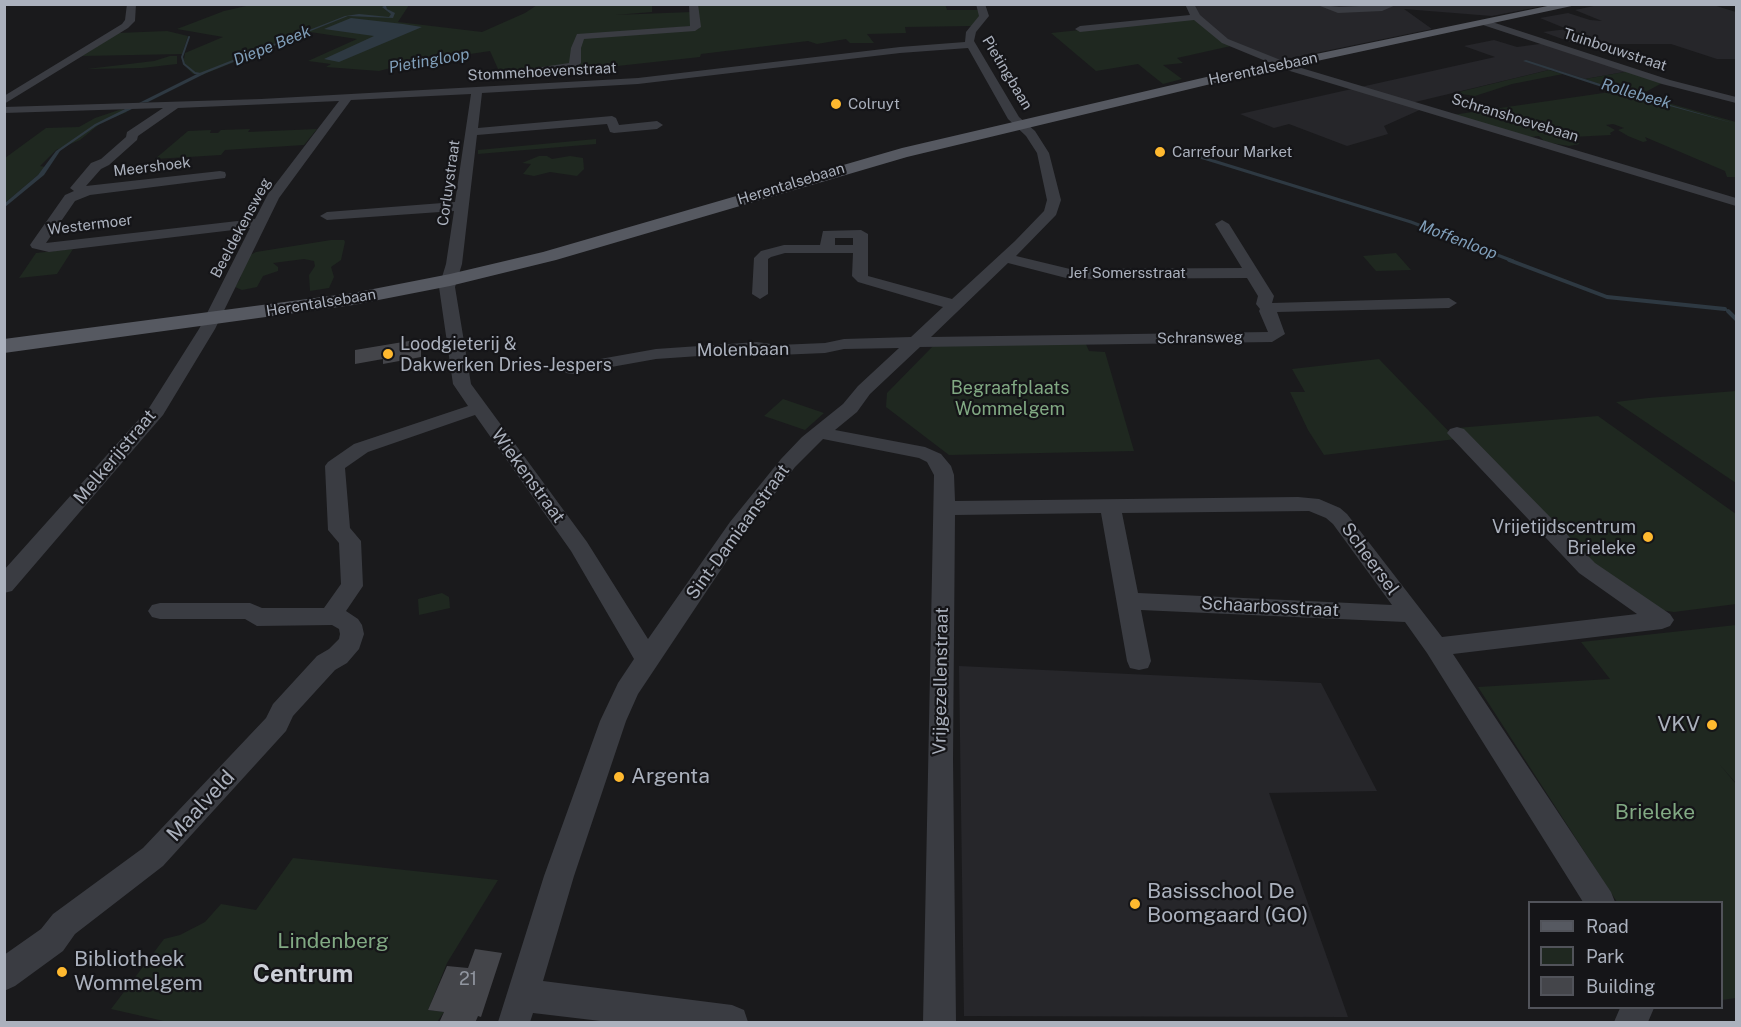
<!DOCTYPE html>
<style>
body{margin:0}
#map{position:relative;width:1741px;height:1027px;overflow:hidden;background:#1a1a1c;font-family:"Public Sans",sans-serif}
canvas{display:block}
.frame{position:absolute;inset:0;border:6px solid #abb1bd;pointer-events:none}
.legend{position:absolute;left:1528px;top:901px;width:195px;height:108px;box-sizing:border-box;background:#151518;border:2px solid #51535a;margin:0;padding:8px 10px;list-style:none;font-size:18px;color:#abb1bd}
.legend li{display:flex;align-items:center;gap:12px;height:30px}
.legend b{width:30px;border:2px solid #51535a}
</style>
<div id="map">
<canvas width="1741" height="1027"></canvas>
<div class="frame"></div>
<ul class="legend">
<li><b style="height:8px;background:#565961"></b>Road</li>
<li><b style="height:16px;background:#1f2820"></b>Park</li>
<li><b style="height:16px;background:#44454a"></b>Building</li>
</ul>
</div>
<script>
const g = document.querySelector('canvas').getContext('2d');
g.lineJoin = 'round';
function paint(path, color) { g.fillStyle = color; g.fill(path, 'evenodd'); }
const shape = rows => new Path2D(rows.map(r => 'M' + r).join(''));
function strokePath(path, color, width, dash) { g.strokeStyle = color; g.lineWidth = width; g.lineCap = dash ? 'butt' : 'round'; g.setLineDash(dash || []); g.stroke(path); }
function drawText(font, color, halo, rows, align = 'center') {
  g.font = font + ' "Public Sans",sans-serif'; g.lineWidth = 4.5; g.setLineDash([]); g.textBaseline = 'middle'; g.strokeStyle = halo; g.fillStyle = color; for (const [text, x, y, turn = 0] of rows) {
    g.save(); g.translate(x, y); g.rotate((+turn || 0) * Math.PI / 180); g.textAlign = isNaN(turn) ? turn : align; if (halo) g.strokeText(text, 0, 0); g.fillText(text, 0, 0); g.restore();
  }
}
paint(shape([
 [1603,4,1713,5,1736,12,1736,59,1717,59,1671,44,1576,44,1543,32,1567,29,1540,18,1568,13,1590,20,1602,21,1575,10],
 [1189,5,1548,5,1492,16,1404,9,1432,29,1272,62,1226,44],
 [1494,40,1517,47,1547,43,1630,71,1585,79,1553,69,1411,103,1424,108,1384,126,1388,134,1347,146,1289,124,1274,128,1240,114,1495,57,1464,46],
 [959,666,1321,683,1377,791,1269,793,1348,1017,964,1016]
]), '#26262a');
paint(shape([
 [255,4,409,5,398,22,482,32,525,13,537,5,652,4,652,12,615,15,691,12,693,26,578,36,574,62,525,73,495,75,484,71,498,69,490,51,410,63,379,71,326,67,331,64,308,61,357,39,310,32,202,75,193,74,183,64,185,53,223,37,177,29,224,11],
 [945,4,947,10,979,10,980,16,972,26,905,27,906,33,867,34,874,43,850,43,846,39,817,44,808,41,701,54,700,57,599,68,569,68,583,37,699,29,696,5],
 [1195,18,1231,46,1177,58,1183,63,1163,65,1182,79,1163,84,1138,64,1096,71,1051,33],
 [167,31,188,36,182,54,82,56,118,33],
 [170,56,177,56,177,64,142,68,87,69,154,61],
 [1549,70,1563,74,1512,84,1475,96,1455,93],
 [1630,71,1662,83,1642,94,1643,96,1736,122,1736,177,1727,177,1725,171,1645,137,1647,141,1643,142,1628,136,1618,130,1624,128,1613,124,1606,125,1615,130,1610,133,1611,135,1572,137,1571,139,1580,144,1569,146,1545,142,1539,136,1530,137,1452,115,1617,91,1625,93,1585,79],
 [122,109,127,112,102,122,80,140,56,150,40,166,45,167,38,175,5,203,5,158,46,128,79,127,95,118],
 [250,129,248,132,317,129,304,145,225,150,221,155,155,159,188,131,211,130,210,133,218,133,221,130],
 [596,139,596,144,478,154,478,150],
 [539,156,547,156,552,159,570,156,583,158,584,169,577,176,550,172,534,176,523,174,531,164,522,163],
 [331,240,344,240,345,242,341,260,331,267,334,277,329,288,310,291,309,275,315,266,314,261,304,259,273,263,278,267,278,271,263,276,257,287,242,290,235,287,240,279,246,257,256,252],
 [73,249,57,274,19,278,36,253],
 [1396,253,1411,270,1376,271,1363,256],
 [1085,342,1089,351,1105,352,1134,451,949,455,886,407,887,393,934,345],
 [1379,359,1456,439,1324,455,1308,430,1290,392,1305,392,1292,369],
 [1736,391,1736,483,1616,402,1648,398],
 [783,399,824,413,805,430,764,416],
 [1598,416,1736,514,1736,604,1674,612,1661,610,1615,586,1457,428],
 [442,593,449,597,450,608,419,615,418,599],
 [1736,625,1736,783,1720,765,1736,784,1736,998,1722,1000,1722,902,1617,902,1478,687,1610,679,1581,642],
 [293,858,498,880,447,963,428,1010,444,1012,437,1022,168,1022,111,1009,164,939,180,935,205,922,221,904,256,910]
]), '#1f2820');
paint(shape([
 [386,5,388,5,386,6,387,9,395,13,393,18,348,16,206,73,148,102,139,103,197,74,345,16,359,14,389,17,391,14,382,7],
 [351,18,403,24,422,27,339,62,324,59,374,36,324,29],
 [1526,60,1622,91,1736,124,1611,90,1523,61],
 [125,109,132,109,96,126,60,151,44,175,5,207,5,203,38,175,56,151,95,124]
]), '#2e3942');
strokePath(shape([
 [189,37,182,57,184,64,195,73,201,74]
]), '#2e3942', 2);
strokePath(shape([
 [1194,155,1411,222,1513,261]
]), '#2e3942', 3);
strokePath(shape([
 [1509,260,1607,297,1725,309],
 [1728,311,1736,319]
]), '#2e3942', 4);
paint(shape([
 [421,339,421,357,383,364,383,359,355,364,355,350],
 [475,949,502,953,481,1017,478,1016,475,1023,439,1023,444,1012,428,1010,447,966,468,968]
]), '#44454a');
paint(shape([
 [127,4,136,4,135,21,128,28,4,104,4,96,122,24,125,20,127,4],
 [689,4,698,4,701,27,695,31,584,39,581,48,581,63,576,68,509,78,504,75,509,72,569,63,571,48,577,34,690,26,689,4],
 [976,4,985,4,989,16,976,32,974,41,1019,117,1035,131,1049,153,1061,200,1056,215,1016,256,1070,269,1242,268,1215,224,1222,220,1229,224,1274,296,1272,303,1449,298,1457,303,1449,308,1277,312,1285,334,1272,342,920,347,870,394,857,412,835,430,925,447,941,454,951,466,954,475,955,501,1298,497,1319,499,1340,508,1347,514,1442,637,1637,614,1579,573,1447,433,1450,429,1457,427,1464,429,1595,563,1670,614,1674,620,1670,626,1662,629,1453,654,1611,892,1615,902,1583,902,1427,653,1405,622,1141,610,1151,661,1148,668,1139,670,1130,668,1127,661,1101,513,955,515,953,759,956,1022,923,1022,934,475,927,462,919,458,823,439,795,467,746,532,638,694,626,721,574,876,543,981,732,1005,744,1010,748,1022,609,1022,533,1013,530,1022,498,1022,544,876,600,721,618,683,634,659,571,551,475,415,368,452,345,468,350,528,361,541,363,586,346,611,358,619,362,625,364,634,359,649,347,663,335,670,293,716,286,731,163,866,75,934,63,951,15,986,4,991,4,955,41,929,53,914,143,848,266,718,273,704,317,656,329,649,339,639,340,634,339,629,332,625,257,626,245,619,160,619,152,617,148,611,152,605,160,603,250,603,262,608,324,608,341,584,339,543,328,530,325,466,328,462,354,444,468,406,453,384,439,287,446,264,454,211,327,220,320,216,327,212,455,202,471,94,351,100,279,198,215,329,163,415,12,591,4,593,4,570,149,408,199,329,250,228,49,252,32,248,30,245,32,242,65,195,74,191,70,188,91,163,101,159,126,137,127,132,163,108,4,113,4,107,261,99,638,78,900,47,965,42,966,32,979,16,976,4],
 [968,48,1008,119,1026,136,1037,153,1047,200,1044,211,1015,241,952,299,868,276,868,234,861,230,823,231,820,245,784,245,761,251,754,258,752,294,760,299,768,294,768,259,771,257,785,253,853,253,852,276,858,282,943,307,911,337,844,339,825,343,778,345,757,342,656,349,572,364,566,365,563,369,566,373,572,374,656,359,757,352,778,355,825,353,844,349,899,348,858,386,843,404,802,437,781,459,730,522,648,639,587,542,471,384,455,287,462,264,477,135,607,124,610,132,614,133,657,129,663,125,657,121,619,125,616,118,612,116,478,128,482,93,638,84,900,53,968,48],
 [339,101,268,194,255,219,46,243,75,201,90,195,225,178,226,175,225,172,220,171,86,186,101,169,109,165,137,140,138,136,178,108,339,101],
 [835,238,853,238,853,245,835,245,835,238],
 [1008,263,1070,279,1247,278,1258,296,1256,304,1260,309,1259,311,1268,332,931,337,1008,263],
 [1309,511,1326,518,1333,524,1392,605,1138,593,1122,513,1309,511],
 [1185,4,1194,4,1200,15,1228,39,1298,67,1736,198,1736,206,1290,71,1222,43,1194,20,1080,32,1075,29,1080,26,1190,15,1185,4],
 [1315,4,1339,7,1398,4,1382,11,1338,13,1315,4],
 [1483,21,1489,21,1670,80,1736,97,1736,103,1662,84,1483,25,1483,21],
 [1620,1008,1654,1008,1648,1022,1614,1022,1620,1008]
]), '#3a3c42');
paint(shape([
 [1557,4,1581,4,1215,83,907,157,556,260,450,286,353,305,4,353,4,339,353,293,450,274,543,252,902,148,1215,75,1557,4]
]), '#565961');
for (const [x, y, r, color] of [
 [836,104,6,"#ffb92f"],
 [1160,152,6,"#ffb92f"],
 [388,354,6,"#ffb92f"],
 [1648,537,6,"#ffb92f"],
 [1712,725,6,"#ffb92f"],
 [619,777,6,"#ffb92f"],
 [1135,904,6,"#ffb92f"],
 [62,972,6,"#ffb92f"]
]) { const dot = new Path2D(); dot.arc(x, y, r, 0, 2 * Math.PI); g.fillStyle = color; g.fill(dot); strokePath(dot, '#151518', 2); }
drawText('15px', '#abb1bd', '#151518', [
 ["Tuinbouwstraat",1615,50,18],
 ["Herentalsebaan",1263,69,-12],
 ["Stommehoevenstraat",542,72,-3],
 ["Pietingbaan",1007,73,59],
 ["Schranshoevebaan",1515,118,17],
 ["Meershoek",152,167,-7],
 ["Corluystraat",449,183,-82],
 ["Herentalsebaan",791,184,-17],
 ["Westermoer",90,225,-7],
 ["Beeldekensweg",241,228,-62],
 ["Jef Somersstraat",1127,273],
 ["Herentalsebaan",321,303,-9],
 ["Schransweg",1200,338,-1]
]);
drawText('15px', '#abb1bd', '#151518', [
 ["Colruyt",848,104],
 ["Carrefour Market",1172,152]
], 'left');
drawText('italic 16px', '#809fba', '#151518', [
 ["Diepe Beek",272,46,-22],
 ["Pietingloop",429,61,-10],
 ["Rollebeek",1636,94,16],
 ["Moffenloop",1458,240,21]
]);
drawText('18px', '#abb1bd', '#151518', [
 ["Loodgieterij &",400,344],
 ["Dakwerken Dries-Jespers",400,365],
 ["Vrijetijdscentrum",1636,527,"right"],
 ["Brieleke",1636,548,"right"]
], 'left');
drawText('18px', '#abb1bd', '#151518', [
 ["Molenbaan",743,350,-1],
 ["Melkerijstraat",115,457,-50],
 ["Wiekenstraat",528,476,54],
 ["Sint-Damiaanstraat",738,532,-54],
 ["Scheersel",1370,559,54],
 ["Schaarbosstraat",1270,607,3],
 ["Vrijgezellenstraat",941,681,-89]
]);
drawText('18px', '#81a983', '#151518', [
 ["Begraafplaats",1010,388],
 ["Wommelgem",1010,409]
]);
drawText('18px', '#9196a0', null, [
 ["21",468,979]
]);
drawText('21px', '#abb1bd', '#151518', [
 ["VKV",1700,725,"right"],
 ["Argenta",631,777],
 ["Basisschool De",1147,892],
 ["Boomgaard (GO)",1147,916],
 ["Bibliotheek",74,960],
 ["Wommelgem",74,984]
], 'left');
drawText('21px', '#abb1bd', '#151518', [
 ["Maalveld",201,806,-47]
]);
drawText('21px', '#81a983', '#151518', [
 ["Brieleke",1655,813],
 ["Lindenberg",333,942]
]);
drawText('bold 24px', '#cdd0d8', '#151518', [
 ["Centrum",303,975]
]);
</script>
